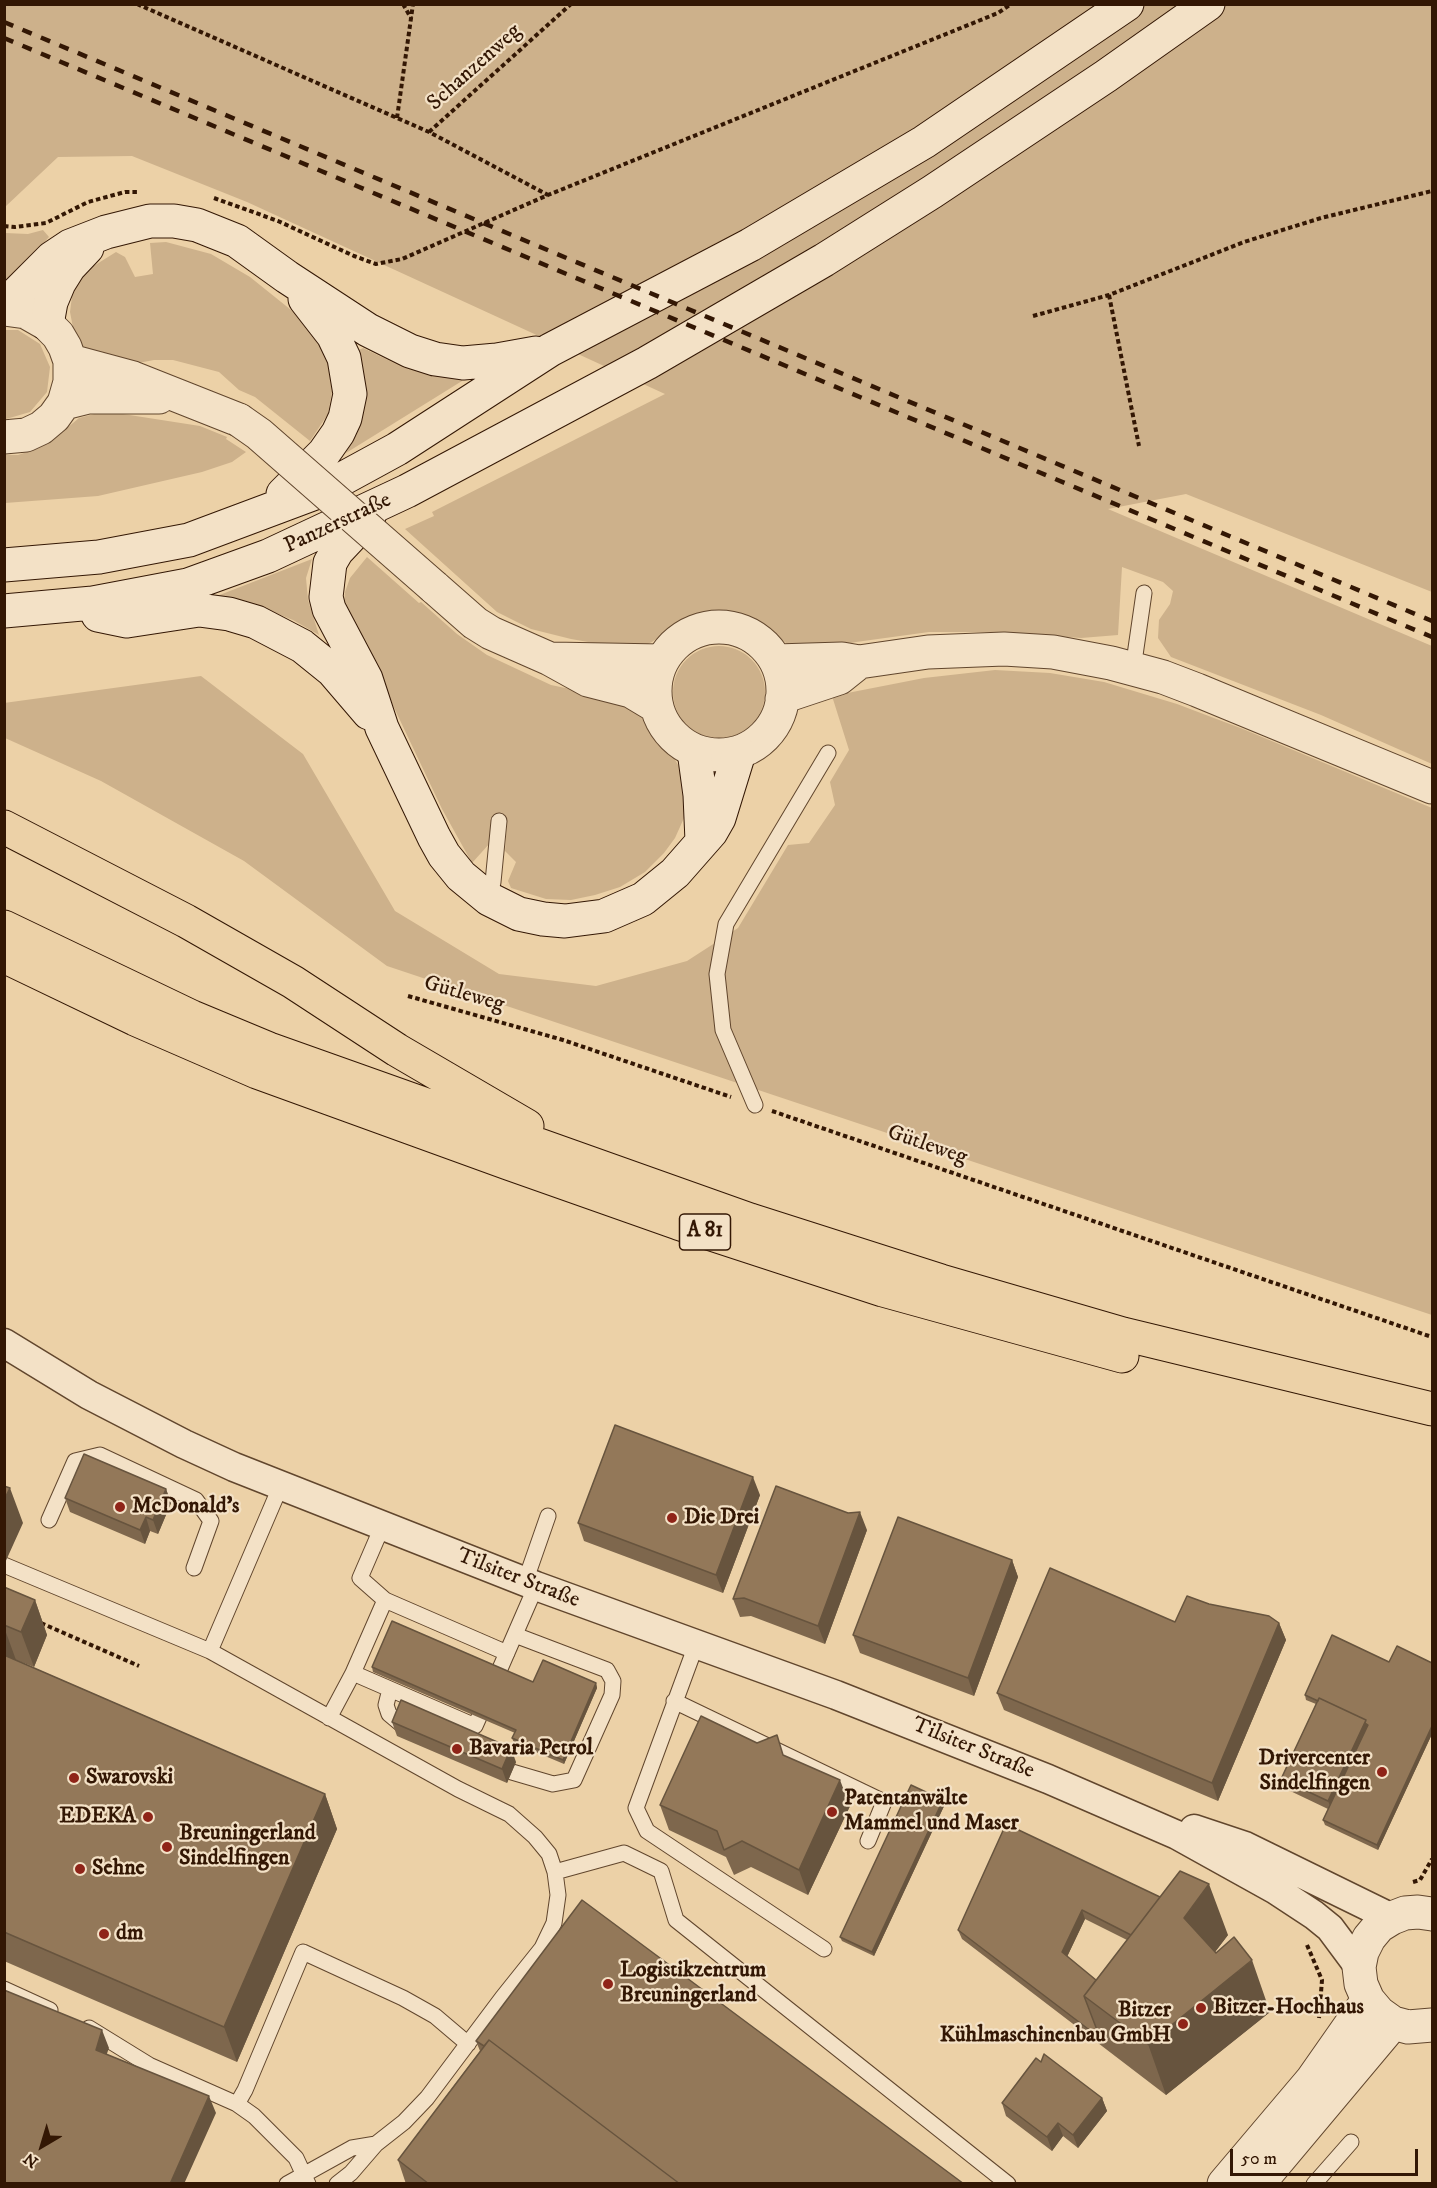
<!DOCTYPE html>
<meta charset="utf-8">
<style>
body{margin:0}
#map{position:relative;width:1437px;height:2188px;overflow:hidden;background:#ecd1a7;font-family:"IM FELL DW Pica",serif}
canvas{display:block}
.frame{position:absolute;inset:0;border:6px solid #331704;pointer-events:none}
.north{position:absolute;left:12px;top:2116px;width:60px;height:60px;-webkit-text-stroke:4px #f3e1c6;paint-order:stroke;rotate:218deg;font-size:16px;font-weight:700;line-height:24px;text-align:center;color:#331704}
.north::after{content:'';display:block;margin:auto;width:21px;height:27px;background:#331704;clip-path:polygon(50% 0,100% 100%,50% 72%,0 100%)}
.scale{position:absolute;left:1230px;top:2149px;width:188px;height:27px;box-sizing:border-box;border:3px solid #331704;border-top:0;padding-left:8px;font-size:18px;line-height:21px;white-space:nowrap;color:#331704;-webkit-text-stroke:4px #f3e1c6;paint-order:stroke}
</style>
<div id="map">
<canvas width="1437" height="2188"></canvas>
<div class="frame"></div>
<div class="north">N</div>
<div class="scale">50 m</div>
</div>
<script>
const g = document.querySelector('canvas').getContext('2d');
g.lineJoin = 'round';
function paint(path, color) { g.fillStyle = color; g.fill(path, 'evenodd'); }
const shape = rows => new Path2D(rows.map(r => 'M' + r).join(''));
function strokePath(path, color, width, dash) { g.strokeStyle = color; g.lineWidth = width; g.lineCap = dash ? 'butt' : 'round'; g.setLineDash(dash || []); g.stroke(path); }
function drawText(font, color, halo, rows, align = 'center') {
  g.font = font + ' "IM FELL DW Pica",serif'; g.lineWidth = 4.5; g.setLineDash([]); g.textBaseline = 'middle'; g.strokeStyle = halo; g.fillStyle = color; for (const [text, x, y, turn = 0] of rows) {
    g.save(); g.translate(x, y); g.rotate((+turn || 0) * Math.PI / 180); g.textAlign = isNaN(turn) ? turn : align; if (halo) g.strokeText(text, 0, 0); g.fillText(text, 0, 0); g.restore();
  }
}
paint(shape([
 [4,5,1432,5,1432,592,1186,494,1108,509,1432,646,1432,764,1321,715,1171,657,1158,638,1159,620,1170,604,1173,591,1163,582,1122,567,1118,635,1081,638,998,632,929,632,856,642,815,650,793,648,750,617,730,613,711,613,679,623,652,642,641,647,605,645,571,639,531,629,497,612,405,529,434,516,432,512,665,394,247,202,132,156,58,157,5,207],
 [43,230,49,237,5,287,5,233,28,234],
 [166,242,211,254,250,277,301,318,320,344,327,358,332,392,328,414,310,441,255,397,239,390,219,372,173,360,154,360,138,363,83,349,75,338,70,312,72,296,78,281,92,267,116,252,125,257,135,277,153,274,150,243],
 [5,330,18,330,40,344,50,367,47,392,30,412,6,419],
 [363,348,403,367,424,373,461,378,462,381,346,453,360,419,364,386,359,350],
 [98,413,123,414,200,426,227,437,226,439,246,452,232,462,202,472,98,496,5,503,5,455,18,455,39,448,55,438,79,418],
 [367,557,419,603,421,602,457,634,487,655,551,685,618,699,640,715,653,736,674,758,684,775,688,792,684,818,675,838,664,853,645,872,620,887,595,895,571,900,546,899,511,888,508,881,516,862,505,851,507,822,494,818,490,843,472,863,442,809,344,602,345,592,350,578],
 [312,559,306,578,308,600,319,635,293,620,268,610,217,596],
 '673 692a46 46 0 1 1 92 0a46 46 0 1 1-92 0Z',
 [995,670,1050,673,1104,682,1177,704,1243,729,1432,808,1432,1315,387,966,244,861,101,781,5,738,4,703,201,676,303,754,395,911,499,974,596,986,687,961,738,928,788,845,809,843,835,805,830,782,849,750,832,696,924,678]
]), '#cdb18b');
const service = shape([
 [1133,669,1144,593],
 [489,899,493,882,499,821],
 [755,1105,723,1030,717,974,726,924,828,753],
 [49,1520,75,1461,100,1455,196,1500,211,1521,194,1568],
 [382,1527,360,1578,385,1600,507,1653],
 [4,1565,210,1651,458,1789,509,1814,535,1837,549,1854,555,1872,558,1895,554,1923,542,1948,502,1998,427,2098,404,2122,376,2144,351,2173,337,2184],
 [525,1582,548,1516],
 [696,1645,636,1808,647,1831,824,1949],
 [210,1651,281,1485],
 [499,1671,536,1586],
 [353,1673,475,1726,479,1717],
 [390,1689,386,1705,389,1714,401,1724],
 [674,1701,884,1802,868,1841],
 [329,1718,353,1673,385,1600],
 [512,1772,553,1784,574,1780,612,1695,613,1681,607,1670,515,1635],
 [555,1872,624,1853,661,1871,676,1920,1008,2184],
 [4,1989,50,2010],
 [89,2028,149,2065,237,2104,254,2116,296,2158,308,2184],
 [237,2104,245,2090,303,1952,403,1998,435,2016,468,2044],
 [287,2184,352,2148,376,2144],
 [1314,2184,1351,2142]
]);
const minor = shape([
 [4,1343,89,1395,184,1444,234,1467,536,1586,836,1695,1048,1779,1177,1835,1276,1890,1314,1915,1330,1928,1359,1967],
 [1194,1829,1245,1846,1392,1918]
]);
const tertiary = shape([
 [4,309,26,312,47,324,58,335,65,347,70,361,70,382,64,403,54,417,41,428,26,435,4,437],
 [70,361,133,378,239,420],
 [64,403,88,397,159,397],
 [434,587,475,623,491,633,550,659,588,680,631,691,656,706],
 '655 691a64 64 0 1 1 128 0a64 64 0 1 1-128 0Z',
 [552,659,661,661],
 [776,661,842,659,859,662,928,652,1004,649,1053,652,1111,663,1163,677,1197,690,1432,787],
 [782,699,788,695,839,678,859,662],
 [1432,1914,1418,1912,1405,1913,1392,1918,1379,1926,1369,1938,1362,1952,1359,1967,1361,1984,1368,2000,1379,2013,1393,2023,1408,2027,1432,2025],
 [1224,2184,1312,2080,1368,2000],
 [1258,2184,1393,2023]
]);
const secondary = shape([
 [4,306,52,258,70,246,106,232,150,221,174,221,197,225,237,241,287,277,368,330,410,351,435,359,463,363,497,360,536,353],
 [47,324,51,302,59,283,69,267,87,248],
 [283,494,324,453,338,433,345,418,350,394,344,358,333,335,305,299],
 [369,517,337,551,330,563,326,597,329,609,366,679,382,728,434,837,444,855,461,876,489,899,519,914,543,919,565,921,604,916,643,899,675,873,711,832,719,818,739,753],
 [4,565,99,557,189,540,320,491,397,449,550,350,750,245,924,142,1127,4],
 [4,611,93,603,188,585,268,556,407,491,647,363,824,260,932,192,1106,76,1208,4],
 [98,615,127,621,199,610,229,614,256,622,302,646,333,671,369,713],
 [694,751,700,795,702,841]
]);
const motorway = shape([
 [4,827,186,921,293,982,397,1050,527,1126],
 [4,927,192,1017,269,1049,750,1220,941,1281,1123,1334,1432,1409],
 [4,956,135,1019,257,1072,508,1163,678,1223,883,1290,1122,1356]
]);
strokePath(service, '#61462d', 17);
strokePath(minor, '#61462d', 31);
strokePath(tertiary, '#61462d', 35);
strokePath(secondary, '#331704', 35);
strokePath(motorway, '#331704', 35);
strokePath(shape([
 [137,4,429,132,548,195],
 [403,4,411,18],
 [397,118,413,4],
 [429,132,571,4],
 [214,198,278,221,354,256,376,264,402,259,548,195,998,13,1011,4],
 [4,226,15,227,46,223,88,202,125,192,138,192],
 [1109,295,1139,446],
 [1033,316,1109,295,1244,242,1321,218,1432,191],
 [408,996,563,1040,731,1097],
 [772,1111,1432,1337],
 [41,1623,139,1666],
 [1413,1882,1420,1880,1432,1859],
 [1307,1945,1322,1980,1319,2018]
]), '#331704', 4, [4.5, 3]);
strokePath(service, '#f3e1c6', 15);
strokePath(minor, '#f3e1c6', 28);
strokePath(tertiary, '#f3e1c6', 33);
strokePath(secondary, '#f3e1c6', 33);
strokePath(motorway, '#ecd1a7', 33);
strokePath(shape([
 [4,22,1432,621],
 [4,38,1432,637]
]), '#331704', 4.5, [10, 10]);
const tertiaryBridge = shape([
 [239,420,259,434,434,587]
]);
strokePath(tertiaryBridge, '#61462d', 35, []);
strokePath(tertiaryBridge, '#f3e1c6', 33);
paint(shape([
 [166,1489,171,1503,158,1534,150,1531,145,1544,70,1512,65,1498],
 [760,1495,723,1593,584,1541,578,1523],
 [867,1530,825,1644,751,1616,740,1617,733,1599],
 [1012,1560,1018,1577,974,1696,860,1653,853,1635],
 [4,1587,35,1600,47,1635,34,1667,16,1660,325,1794,337,1829,237,2062,4,1961],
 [1209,1604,1279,1623,1286,1640,1218,1801,1004,1710,997,1693,1175,1622],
 [1389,1662,1432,1663,1432,1734,1378,1850,1325,1825,1323,1820,1328,1809,1284,1788,1281,1779,1316,1704,1306,1700,1305,1695],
 [372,1667,533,1682,596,1683,597,1688,564,1764,514,1743,512,1738,515,1733,373,1672],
 [392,1722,516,1762,507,1783,397,1736],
 [784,1756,850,1806,808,1895,751,1867,734,1875,726,1857,669,1830,660,1805],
 [945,1804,874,1956,842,1941,840,1937],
 [1006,1824,1228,1935,1215,1952,1270,2012,1166,2095,962,1939,958,1930],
 [1085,1919,1127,1940,1096,1980,1067,1957],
 [476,2041,964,2184,406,2184,398,2160,480,2051],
 [1041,2062,1102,2098,1107,2111,1078,2148,1063,2136,1052,2151,1006,2116,1002,2103]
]), '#7e674d');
paint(shape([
 [753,1477,760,1495,723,1593,716,1575],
 [10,1488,23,1523,4,1565,4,1500],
 [166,1489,171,1503,158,1534,153,1520],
 [860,1512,867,1530,825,1644,818,1626],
 [146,1517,150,1531,145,1544,140,1530],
 [1012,1560,1018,1577,974,1696,968,1678],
 [35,1600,47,1635,34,1667,21,1632],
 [1279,1623,1286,1640,1218,1801,1212,1783],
 [4,1627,16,1660,5,1685,4,1683],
 [596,1683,597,1688,564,1764,563,1760],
 [1366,1720,1369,1729,1332,1810,1328,1801],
 [1432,1726,1432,1734,1378,1850,1377,1845],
 [511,1748,516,1762,507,1783,502,1769],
 [840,1780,850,1806,808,1895,799,1870],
 [325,1794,337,1829,237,2062,224,2027],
 [943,1800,945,1804,874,1956,872,1952],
 [1209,1884,1228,1935,1202,1969,1184,1918],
 [1082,1910,1085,1919,1065,1961,1062,1952],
 [1252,1960,1270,2012,1166,2095,1148,2044],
 [102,2030,109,2048,102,2067,96,2050],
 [209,2096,216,2113,184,2184,170,2184],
 [1102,2098,1107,2111,1078,2148,1073,2135],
 [1058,2123,1063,2136,1052,2151,1047,2137]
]), '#67543e');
const building = shape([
 [615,1425,753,1477,716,1575,578,1523,615,1425],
 [84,1454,166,1489,153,1520,146,1517,140,1530,65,1498,84,1454],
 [4,1486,10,1488,4,1500,4,1486],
 [776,1486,848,1513,860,1512,818,1626,744,1598,733,1599,776,1486],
 [898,1517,1012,1560,968,1678,853,1635,898,1517],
 [1050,1568,1175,1622,1187,1596,1209,1604,1269,1616,1279,1623,1212,1783,997,1693,1050,1568],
 [4,1587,35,1600,21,1632,4,1625,4,1587],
 [392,1621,533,1682,543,1660,596,1683,563,1760,512,1738,516,1730,372,1667,392,1621],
 [1332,1635,1389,1662,1397,1646,1432,1663,1432,1726,1377,1845,1323,1820,1368,1725,1365,1723,1366,1720,1319,1698,1318,1701,1305,1695,1332,1635],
 [4,1655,325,1794,224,2027,4,1932,4,1655],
 [1319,1698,1366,1720,1328,1801,1281,1779,1319,1698],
 [401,1700,511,1748,502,1769,392,1722,401,1700],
 [701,1716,757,1743,777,1735,783,1755,840,1780,799,1870,742,1841,724,1850,717,1831,660,1805,701,1716],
 [911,1785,943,1800,872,1952,840,1937,911,1785],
 [1006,1824,1160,1897,1131,1935,1082,1910,1062,1952,1096,1980,1084,1996,1100,2038,958,1930,1006,1824],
 [1180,1871,1209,1884,1184,1918,1216,1953,1234,1937,1252,1960,1148,2044,1084,1996,1180,1871],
 [582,1900,964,2184,680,2184,489,2040,484,2046,476,2041,582,1900],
 [4,1990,102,2030,96,2050,209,2096,170,2184,4,2184,4,1990],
 [489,2040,680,2184,429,2184,398,2160,489,2040],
 [1044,2054,1102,2098,1073,2135,1058,2123,1047,2137,1002,2103,1036,2058,1041,2062,1044,2054]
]);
paint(building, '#937859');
strokePath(building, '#67543e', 1.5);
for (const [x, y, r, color] of [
 [120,1507,6,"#8f2418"],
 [672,1518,6,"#8f2418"],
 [457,1749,6,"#8f2418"],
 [1382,1772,6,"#8f2418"],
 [74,1778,6,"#8f2418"],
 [832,1812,6,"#8f2418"],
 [148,1817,6,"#8f2418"],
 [167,1847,6,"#8f2418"],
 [80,1869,6,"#8f2418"],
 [104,1934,6,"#8f2418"],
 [608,1984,6,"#8f2418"],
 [1201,2008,6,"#8f2418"],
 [1183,2024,6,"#8f2418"]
]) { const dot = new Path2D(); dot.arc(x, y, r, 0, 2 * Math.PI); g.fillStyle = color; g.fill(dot); strokePath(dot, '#f3e1c6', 2); }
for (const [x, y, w] of [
 [705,1232,51]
]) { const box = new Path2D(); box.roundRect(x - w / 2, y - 18, w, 36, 4.5); g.fillStyle = '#f3e1c6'; g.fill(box); strokePath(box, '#331704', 1.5); }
drawText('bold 21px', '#331704', null, [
 ["A 81",705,1232]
]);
drawText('22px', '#331704', '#f3e1c6', [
 ["Schanzenweg",475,68,-42],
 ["Panzerstraße",338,524,-25],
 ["Gütleweg",464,995,16],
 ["Gütleweg",927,1146,19],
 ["Tilsiter Straße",518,1579,21],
 ["Tilsiter Straße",973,1749,22]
]);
drawText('bold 22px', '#331704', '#f3e1c6', [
 ["McDonald's",132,1507],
 ["Die Drei",684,1518],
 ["Bavaria Petrol",469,1749],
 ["Drivercenter",1370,1759,"right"],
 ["Sindelfingen",1370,1784,"right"],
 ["Swarovski",86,1778],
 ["Patentanwälte",844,1799],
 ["Mammel und Maser",844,1824],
 ["EDEKA",136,1817,"right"],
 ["Breuningerland",179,1834],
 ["Sindelfingen",179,1859],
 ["Sehne",92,1869],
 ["dm",116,1934],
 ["Logistikzentrum",620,1971],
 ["Breuningerland",620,1996],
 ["Bitzer-Hochhaus",1213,2008],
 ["Bitzer",1171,2011,"right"],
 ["Kühlmaschinenbau GmbH",1171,2036,"right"]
], 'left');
</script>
